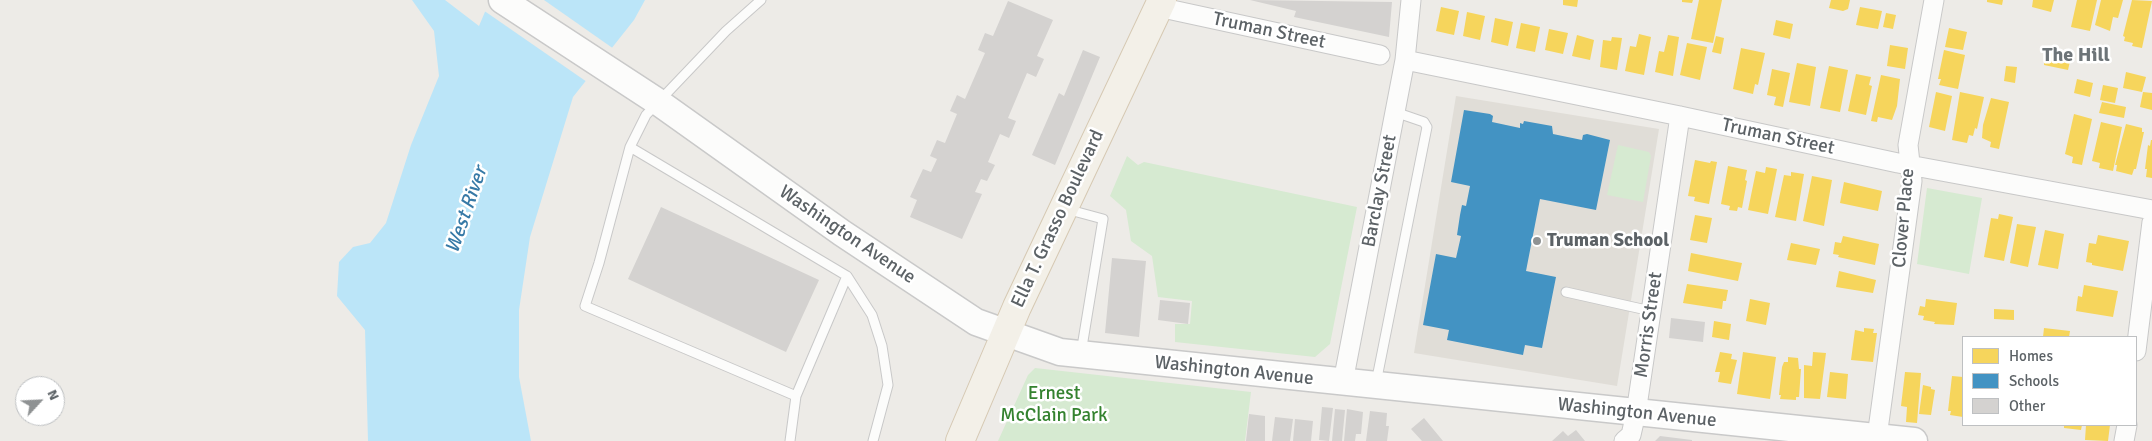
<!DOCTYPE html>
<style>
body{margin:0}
#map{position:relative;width:2152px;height:441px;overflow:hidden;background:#edebe7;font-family:Signika,sans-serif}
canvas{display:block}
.legend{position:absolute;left:1962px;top:336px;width:175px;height:90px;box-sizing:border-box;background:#fff;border:1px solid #bec0c2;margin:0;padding:6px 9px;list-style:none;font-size:15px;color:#5c6266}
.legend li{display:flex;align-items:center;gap:10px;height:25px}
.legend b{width:25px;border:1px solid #bec0c2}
.north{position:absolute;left:15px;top:376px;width:50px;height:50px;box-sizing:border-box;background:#fff;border:1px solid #bec0c2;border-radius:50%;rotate:65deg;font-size:14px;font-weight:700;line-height:20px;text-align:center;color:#5c6266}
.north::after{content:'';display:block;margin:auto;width:18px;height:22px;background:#8f9293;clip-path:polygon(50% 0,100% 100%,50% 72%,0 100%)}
</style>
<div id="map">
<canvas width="2152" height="441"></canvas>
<ul class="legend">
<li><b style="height:14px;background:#f6d55c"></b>Homes</li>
<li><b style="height:14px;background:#4393c3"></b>Schools</li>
<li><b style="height:14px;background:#d4d2d0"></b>Other</li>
</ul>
<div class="north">N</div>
</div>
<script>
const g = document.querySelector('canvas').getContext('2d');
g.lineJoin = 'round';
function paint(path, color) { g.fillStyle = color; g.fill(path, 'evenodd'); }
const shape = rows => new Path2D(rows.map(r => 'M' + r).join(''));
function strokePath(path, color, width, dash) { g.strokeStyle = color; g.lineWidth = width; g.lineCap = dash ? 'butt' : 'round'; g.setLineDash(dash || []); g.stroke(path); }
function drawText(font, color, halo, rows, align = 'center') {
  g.font = font + ' Signika,sans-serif'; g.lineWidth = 5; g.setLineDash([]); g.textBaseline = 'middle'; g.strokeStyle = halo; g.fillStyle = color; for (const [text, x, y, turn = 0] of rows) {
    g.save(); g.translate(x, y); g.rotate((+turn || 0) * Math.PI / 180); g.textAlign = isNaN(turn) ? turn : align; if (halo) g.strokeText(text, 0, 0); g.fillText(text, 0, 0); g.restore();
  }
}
paint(shape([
 [1456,96,1659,129,1617,386,1414,353]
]), '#e0ddd7');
paint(shape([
 [1618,145,1649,152,1651,156,1643,202,1607,195],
 [1127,156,1138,165,1144,162,1357,207,1330,344,1315,357,1175,342,1175,324,1190,324,1192,301,1158,297,1152,256,1131,241,1126,210,1110,196],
 [1927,188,1982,198,1969,274,1917,264],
 [1035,368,1251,392,1245,441,998,441,1028,375]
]), '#d6ead1');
paint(shape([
 [412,0,445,0,479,26,490,0,645,0,634,20,573,97,530,237,519,310,519,377,531,441,368,441,365,330,337,296,339,262,353,247,370,243,386,223,411,145,439,76,434,31]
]), '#bbe5f8');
paint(shape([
 [488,0,544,0,614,49,587,82,483,10]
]), '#edebe7');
paint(shape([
 [1563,0,1578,0,1577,7,1563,5],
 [1682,0,1693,0,1692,3,1682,2],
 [1699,0,1722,0,1713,43,1691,39],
 [1831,0,1850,0,1848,9,1843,11,1829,8],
 [1987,0,2003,0,2002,5,1987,2],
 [2033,0,2054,0,2051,12,2032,7],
 [2077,0,2097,0,2090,31,2071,27],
 [2101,0,2123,0,2118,18,2113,17,2110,31,2095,25],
 [2132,0,2152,1,2142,48,2132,46,2133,43,2124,41,2125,37,2123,36],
 [1441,7,1459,11,1454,35,1436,31],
 [1860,7,1882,11,1878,29,1856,25],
 [1467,12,1485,16,1480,40,1463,36],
 [1886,13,1896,15,1893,29,1883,27],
 [1495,18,1513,22,1508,46,1491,42],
 [1776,20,1793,24,1790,39,1773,35],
 [1521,23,1540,27,1535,52,1516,48],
 [1949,28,1967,32,1963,50,1945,47],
 [1549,29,1568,33,1563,54,1545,50],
 [1639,34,1651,37,1644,75,1625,71,1630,46,1636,47],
 [1577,35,1594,40,1590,60,1572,56],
 [1668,35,1679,37,1673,76,1655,72,1659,51,1664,52],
 [1716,36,1724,38,1721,54,1712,52],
 [1612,37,1622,38,1617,70,1600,67,1603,40,1611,41],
 [1687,43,1707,47,1700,80,1680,75],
 [1890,45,1908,48,1905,69,1887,66],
 [1741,48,1765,53,1758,85,1755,84,1753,94,1733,89],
 [1944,50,1965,55,1958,89,1939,85,1941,79,1938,79],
 [2045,51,2071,57,2068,70,2044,65],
 [1797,63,1816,67,1810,106,1789,102],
 [1829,66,1848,70,1840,112,1820,108],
 [2006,66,2017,67,2015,83,2004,81],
 [1772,69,1790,73,1783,107,1774,105,1776,97,1767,95],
 [2126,72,2146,77,2142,92,2123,88],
 [1856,74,1871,77,1869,85,1872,86,1866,115,1848,111],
 [1881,75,1900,79,1897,106,1892,120,1878,117,1877,122,1871,121],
 [2077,79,2093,83,2090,97,2074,93],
 [2103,85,2118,88,2115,103,2100,100],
 [1936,92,1952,96,1945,131,1929,127],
 [1960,92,1984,97,1977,129,1975,128,1973,136,1969,135,1967,143,1952,140],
 [2143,92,2152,93,2152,110,2140,107],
 [1991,98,2009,102,1999,149,1990,147,1991,142,1982,138,1983,125],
 [2102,102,2126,107,2124,118,2099,113],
 [2074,114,2092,119,2082,165,2072,163,2073,157,2065,154],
 [2101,122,2122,127,2113,171,2099,168,2100,163,2092,161],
 [2126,124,2142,128,2142,132,2144,132,2136,169,2134,169,2132,175,2116,171,2117,165,2115,165],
 [2151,140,2152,140,2152,178,2146,177,2147,169,2145,169,2148,145,2150,146],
 [1695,160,1710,163,1711,161,1717,162,1709,204,1694,201,1695,197,1688,196],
 [1728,166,1747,170,1745,180,1747,181,1742,208,1738,207,1737,211,1729,210,1730,206,1721,204],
 [1766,167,1777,169,1768,214,1748,210,1756,171,1765,173],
 [1791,172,1804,174,1796,221,1775,217,1784,175,1791,176],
 [1812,176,1832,180,1824,226,1803,221],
 [1844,182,1882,191,1878,211,1840,203],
 [1999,214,2013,217,2004,261,1984,257,1991,218,1998,219],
 [1695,215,1712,218,1707,243,1690,240],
 [2017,224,2036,227,2028,267,2010,263],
 [2045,230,2064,234,2058,269,2038,265],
 [2098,235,2129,241,2123,271,2092,265,2092,263,2086,262,2089,243,2096,244],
 [1843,236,1879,244,1875,265,1838,257,1839,255,1833,254,1835,242,1841,243],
 [1791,243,1820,249,1816,265,1787,260],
 [1691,253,1742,263,1738,281,1688,271],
 [1839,271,1876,280,1873,293,1836,287],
 [1687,284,1728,290,1726,301,1723,301,1722,309,1683,303],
 [2084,285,2118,291,2113,317,2076,311,2078,296,2082,297],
 [1750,299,1770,303,1766,325,1746,321],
 [1926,299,1957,303,1954,325,1934,324,1935,322,1923,320,1924,316,1918,315,1920,306,1925,307],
 [1994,309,2014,310,2014,320,1994,319],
 [1714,321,1731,324,1729,340,1712,337],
 [1864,328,1874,329,1873,333,1877,333,1873,362,1851,360,1855,330,1864,332],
 [2044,328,2070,331,2069,337,2043,337],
 [1720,352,1732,354,1731,359,1737,360,1731,384,1718,382,1720,372,1715,372],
 [1743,352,1776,357,1770,399,1737,394],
 [1813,352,1826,353,1820,399,1804,398,1804,365,1812,366],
 [1788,357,1798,358,1799,369,1801,369,1799,397,1796,397,1796,400,1780,399,1781,395,1779,395,1782,367,1784,362,1788,362],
 [1830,372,1848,374,1846,399,1827,397],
 [1905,372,1921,373,1917,423,1906,422,1907,407,1901,406],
 [1952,376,1963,377,1963,417,1950,415,1951,411,1948,411],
 [1923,385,1931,387,1931,389,1935,390,1931,415,1919,414],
 [2064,425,2082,425,2081,430,2064,428],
 [2086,425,2110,425,2108,441,2085,440]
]), '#f6d55c');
paint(shape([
 [1464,110,1490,114,1493,116,1492,122,1520,128,1520,123,1523,124,1524,121,1552,126,1553,134,1582,140,1583,135,1587,134,1610,140,1596,210,1540,199,1526,271,1556,277,1542,348,1525,345,1523,355,1447,340,1449,330,1423,325,1436,254,1456,258,1461,236,1457,235,1460,215,1462,205,1466,206,1470,186,1451,182]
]), '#4393c3');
paint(shape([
 [1250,0,1392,2,1389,37,1294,17,1296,11],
 [1008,1,1053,20,1037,56,1044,59,1036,77,1027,73,1008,118,1016,121,1009,138,1000,134,988,162,995,165,987,181,981,179,975,192,982,194,962,239,910,217,917,200,910,197,923,169,931,172,937,159,930,156,937,140,945,143,957,114,950,111,957,95,965,99,985,53,978,50,985,33,993,36],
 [1083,50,1100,57,1055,165,1032,155,1059,93,1064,96],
 [661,207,819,280,786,352,628,279],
 [1112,258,1146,261,1139,337,1105,333],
 [1160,300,1190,303,1188,324,1158,320],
 [1671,318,1705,322,1703,342,1669,338],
 [1322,407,1333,408,1329,441,1319,440],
 [1335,409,1345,410,1342,441,1332,441],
 [1347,409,1363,412,1361,434,1356,434,1355,441,1344,441],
 [1370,411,1387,413,1386,426,1389,426,1387,441,1366,441],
 [1249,414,1265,416,1265,441,1246,441],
 [1275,417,1293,419,1290,441,1272,441],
 [1424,418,1443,441,1422,441,1411,429],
 [1295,419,1313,421,1311,441,1293,441],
 [1576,430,1585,441,1552,441,1563,431,1568,436],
 [1660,436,1692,440,1692,441,1655,441]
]), '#d4d2d0');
const lane = shape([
 [761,0,726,31,646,115,630,147,599,263,585,306,796,396],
 [630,147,847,276,796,396,790,441],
 [1066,209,1103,219,1081,353],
 [847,276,872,315,882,346,888,385,873,441],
 [1566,292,1651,311],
 [1376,383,1427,127,1424,122,1395,112]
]);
const street = shape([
 [1158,7,1380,55],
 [1405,60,1680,116,1898,163,2152,210],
 [2136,351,2152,222],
 [1343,382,1405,60,1411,0],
 [1877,437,1912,181,1908,145,1934,0],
 [1624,441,1631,435,1636,413,1680,116],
 [2124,441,2127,425]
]);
const secondary = shape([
 [502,0,658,102,842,233,976,322,1060,352,1914,441]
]);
const primary = shape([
 [960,441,1017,307,1162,0]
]);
strokePath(lane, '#c8c8c8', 11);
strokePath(street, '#c8c8c8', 21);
strokePath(secondary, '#c9c9c9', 29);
strokePath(primary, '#d6c9b3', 30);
strokePath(lane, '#fcfcfb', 9);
strokePath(street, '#fcfcfb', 19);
strokePath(secondary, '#fcfcfb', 26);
strokePath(primary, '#f3f0e8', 28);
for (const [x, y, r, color] of [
 [1537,241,5,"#8f9293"]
]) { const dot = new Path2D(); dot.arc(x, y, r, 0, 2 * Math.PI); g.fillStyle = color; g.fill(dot); strokePath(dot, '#fff', 2); }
drawText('19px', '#5c6266', '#fff', [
 ["Truman Street",1269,31,12],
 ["Truman Street",1778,137,12],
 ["Barclay Street",1380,191,-79],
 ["Clover Place",1904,218,-85],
 ["Ella T. Grasso Boulevard",1058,219,-65],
 ["Washington Avenue",847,235,34],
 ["Morris Street",1649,325,-82],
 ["Washington Avenue",1234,371,6],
 ["Washington Avenue",1637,413,6]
]);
drawText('bold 19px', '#5c6266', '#fff', [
 ["Truman School",1547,241]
], 'left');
drawText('19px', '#34822f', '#fff', [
 ["Ernest",1054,394],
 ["McClain Park",1054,416]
]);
drawText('bold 20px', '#6d7478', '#fff', [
 ["The Hill",2076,56]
]);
drawText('italic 20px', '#3679a6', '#fff', [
 ["West River",467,210,-71]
]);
</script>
